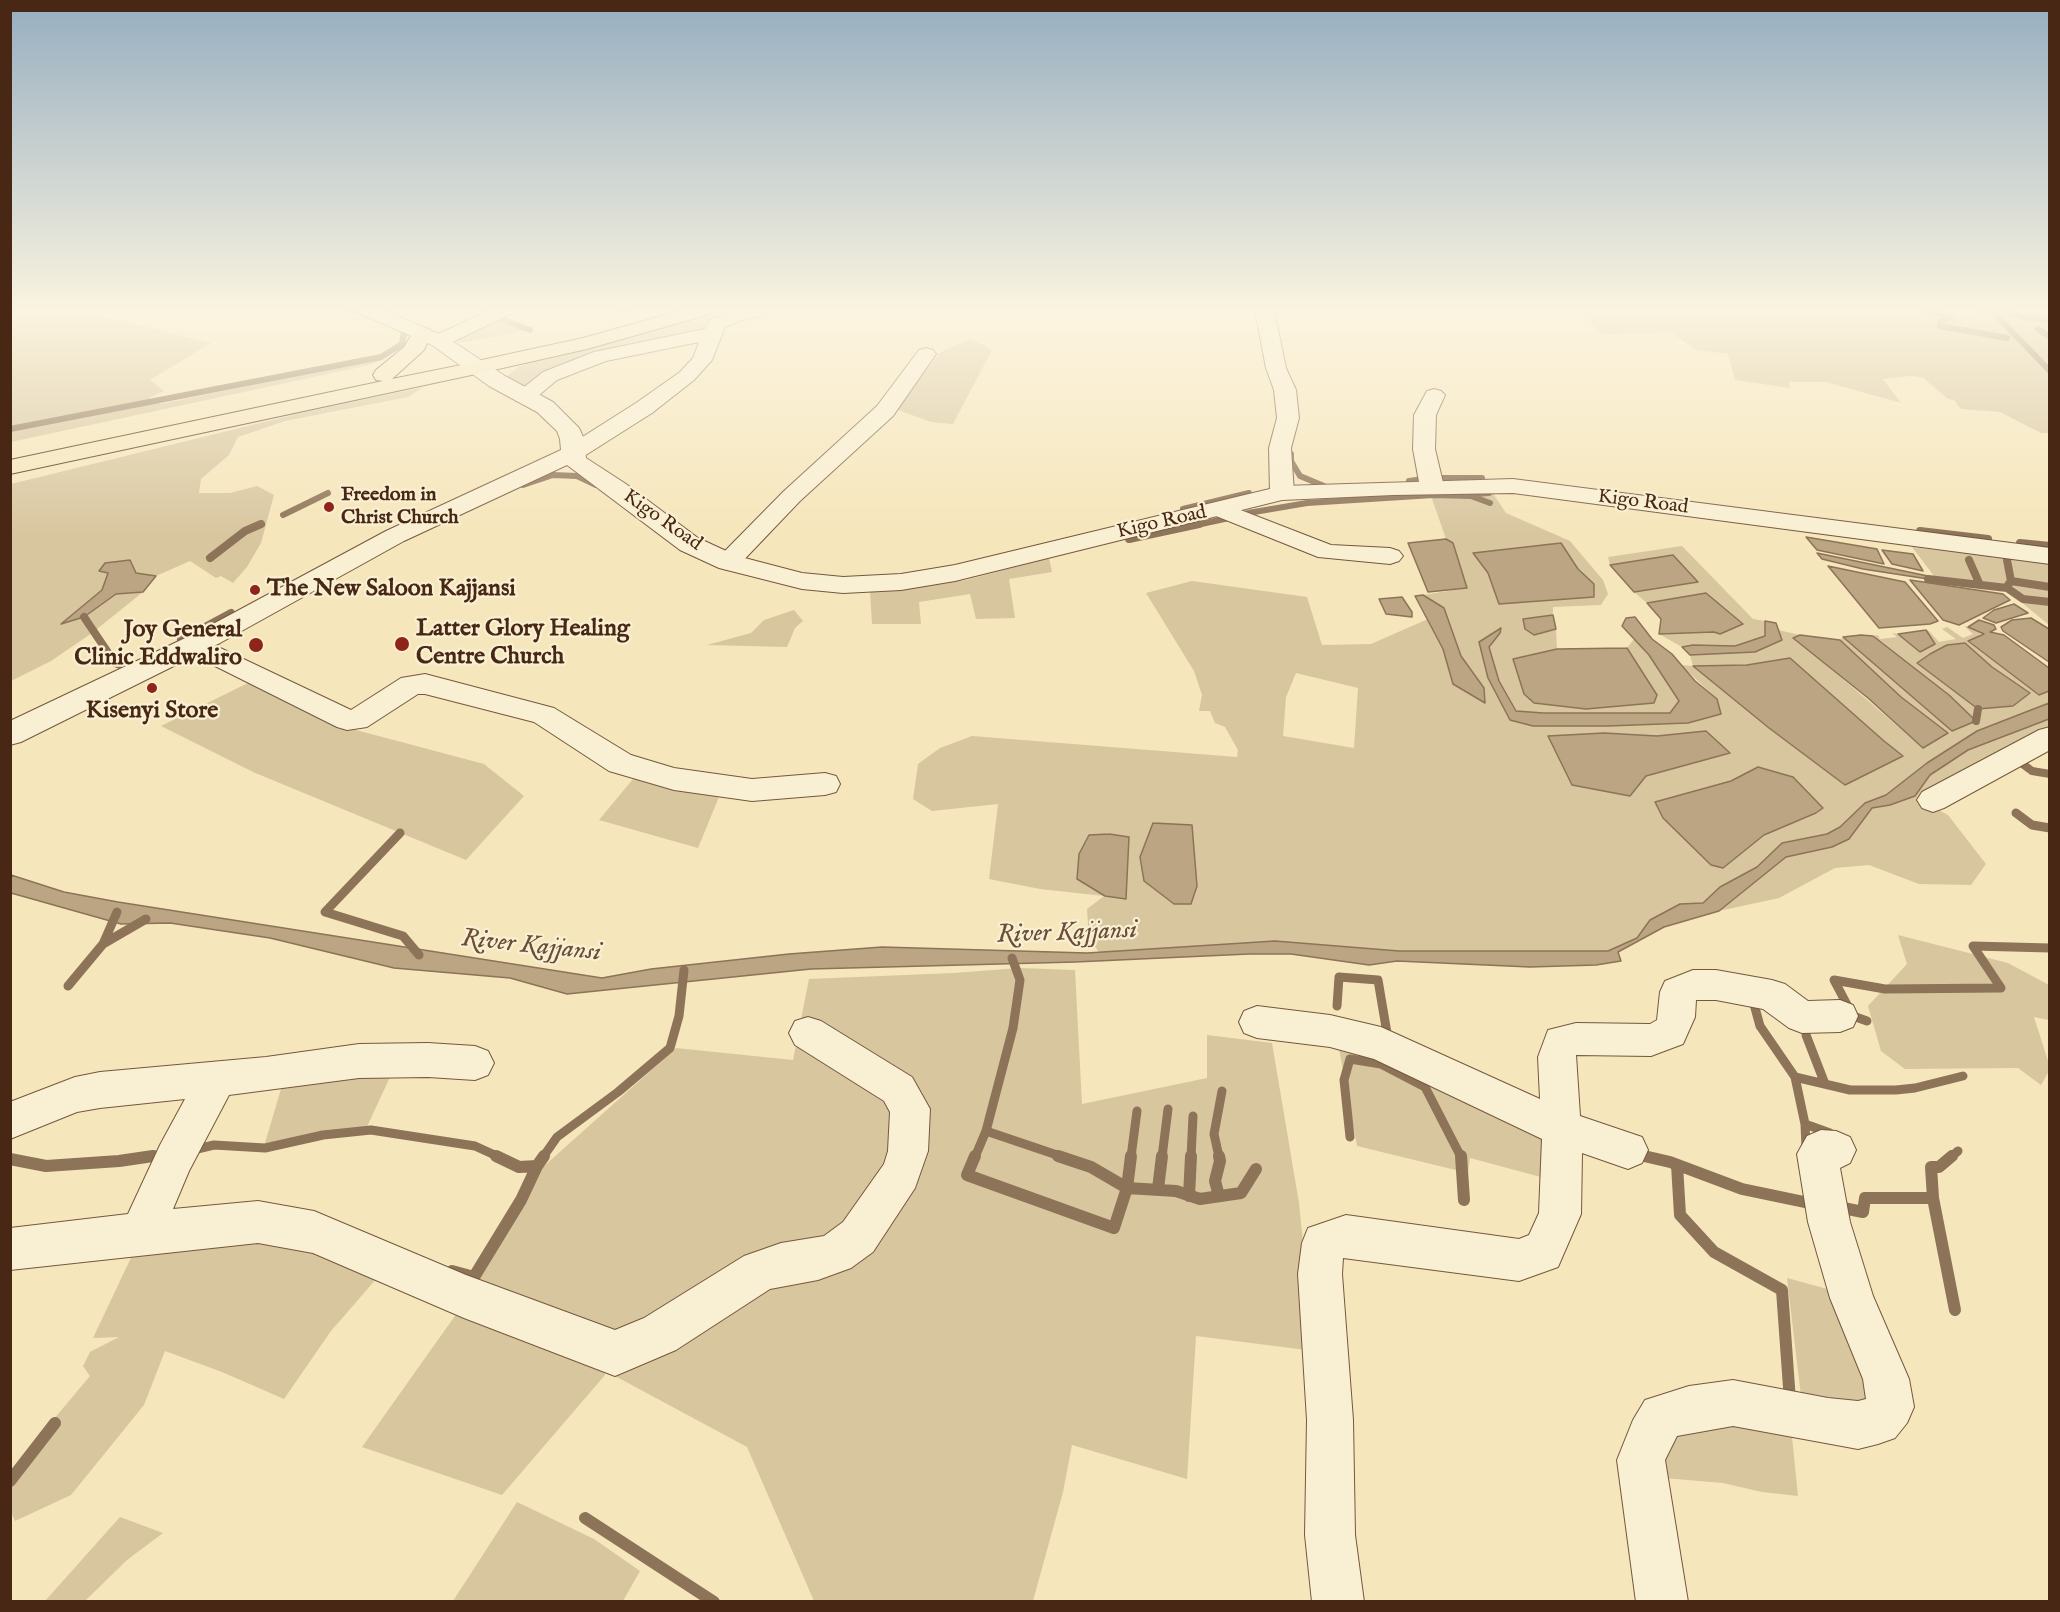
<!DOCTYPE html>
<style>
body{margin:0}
#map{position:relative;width:2060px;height:1612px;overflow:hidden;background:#f6e6bb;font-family:"IM FELL English",serif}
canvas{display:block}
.frame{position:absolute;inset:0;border:12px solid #482815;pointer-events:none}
</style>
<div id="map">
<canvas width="2060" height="1612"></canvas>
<div class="frame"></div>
</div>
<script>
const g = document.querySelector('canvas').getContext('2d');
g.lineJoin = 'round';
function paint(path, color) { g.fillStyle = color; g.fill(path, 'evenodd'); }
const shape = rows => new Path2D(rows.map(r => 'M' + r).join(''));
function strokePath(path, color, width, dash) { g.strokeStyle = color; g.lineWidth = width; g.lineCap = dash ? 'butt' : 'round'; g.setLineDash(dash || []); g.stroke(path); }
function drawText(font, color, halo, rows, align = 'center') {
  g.font = font + ' "IM FELL English",serif'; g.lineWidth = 4.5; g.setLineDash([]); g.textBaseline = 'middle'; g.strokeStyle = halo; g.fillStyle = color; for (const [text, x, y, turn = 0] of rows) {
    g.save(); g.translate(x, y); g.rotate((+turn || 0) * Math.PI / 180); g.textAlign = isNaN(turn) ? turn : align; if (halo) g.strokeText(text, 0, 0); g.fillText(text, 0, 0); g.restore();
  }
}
paint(shape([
 [37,310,79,310,211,343,150,380,164,391,149,398,160,404,387,358,370,365,11,442,11,319],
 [726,310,736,310,711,328,703,344,685,341,623,359,615,352,532,392,507,376,518,367,528,363],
 [1635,310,2049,310,2049,433,2041,433,2000,412,1961,409,1954,400,1948,399,1923,378,1911,376,1883,379,1901,403,1826,382,1789,382,1790,388,1735,380,1728,354,1696,350,1671,332,1602,335,1580,311],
 [499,318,530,330,459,343,453,339],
 [971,338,992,350,953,424,931,422,895,409,941,352],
 [424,387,408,397,285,421,238,437,229,455,201,479,199,493,230,493,257,486,274,495,261,543,247,567,233,583,221,576,216,578,190,561,156,576,100,571,108,573,102,590,63,623,116,594,143,592,92,633,51,661,11,681,11,484,305,412],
 [1492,492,1506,513,1570,541,1603,580,1608,594,1601,605,1553,607,1553,615,1523,619,1534,634,1556,629,1557,649,1517,658,1657,695,1627,648,1634,639,1649,655,1679,702,1670,713,1543,713,1516,711,1499,681,1489,647,1500,633,1479,642,1511,720,1721,714,1717,699,1681,665,1693,666,1690,655,1756,652,1782,640,1778,630,1800,635,1794,637,1923,748,1948,733,1901,697,1840,640,1843,637,1952,730,1910,665,1873,636,1878,635,1880,639,1897,637,1892,633,1898,634,1920,652,1935,644,1926,630,1929,631,1939,642,1956,639,1942,629,1947,627,1963,638,1973,634,1964,626,1968,627,1981,634,1968,642,2038,695,2049,691,2049,703,1977,731,1927,763,1886,795,1865,803,1840,827,1827,834,1782,843,1757,867,1720,887,1703,903,1680,904,1650,920,1637,938,1608,951,1399,951,1275,941,1099,952,1089,939,1087,909,1104,896,1040,889,989,879,998,804,932,811,913,799,918,764,940,748,972,736,1237,757,1238,750,1225,727,1215,723,1210,711,1199,711,1202,695,1194,671,1146,593,1192,581,1307,597,1322,645,1371,644,1428,619,1443,649,1453,684,1484,687,1461,656,1444,608,1423,595,1467,588,1453,543,1446,539,1430,493],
 [1561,543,1578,569,1594,584,1594,597,1499,604,1488,573],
 [1965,643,1992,667,1978,709,1918,664,1930,654],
 [1790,658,1884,741,1902,756,1845,785,1769,728,1694,666,1747,665],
 [1296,673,1358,688,1354,748,1283,736,1286,697],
 [1706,731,1729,754,1646,776,1604,733,1657,736],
 [1758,767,1793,777,1822,808,1816,814,1764,835,1723,868,1655,802,1731,781],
 [1682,546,1753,619,1765,621,1765,636,1735,646,1693,645,1682,647,1659,634,1714,632,1720,634,1743,624,1706,593,1647,603,1634,592,1697,582,1673,555,1610,565,1608,557],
 [1912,547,2049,563,2049,625,2004,588,1934,576],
 [1049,558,1052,572,1009,579,1015,618,976,619,970,594,919,602,921,624,872,624,870,590,918,587,966,580],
 [794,610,803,621,795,628,787,647,707,645,751,633,764,620],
 [256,679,356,730,484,764,524,796,466,860,253,772,161,726],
 [2049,719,2049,728,1926,803,1948,815,1986,864,1971,885,1919,884,1869,865,1835,868,1779,898,1719,911,1786,857,1832,847,1849,839,1872,808,1890,805,1915,796,1930,775,1968,750],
 [638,773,721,792,698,848,599,820],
 [1898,935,2008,963,2049,985,2049,1020,2034,1017,2049,1064,2049,1071,2041,1085,2018,1068,1905,1069,1881,1051,1868,1006,1907,964],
 [1019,968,1075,970,1082,1104,1207,1078,1207,1035,1272,1043,1299,1203,1314,1351,1196,1336,1187,1479,1072,1445,1063,1492,1033,1601,814,1601,747,1447,615,1376,766,1280,835,1269,900,1145,837,1243,627,1335,468,1289,543,1167,676,1048,793,1060,809,979,954,973],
 [1337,1038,1548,1131,1552,1180,1470,1158,1468,1173,1357,1146],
 [396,1064,365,1131,265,1143,284,1079],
 [262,1233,383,1271,331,1331,284,1399,222,1372,165,1351,144,1405,71,1495,15,1521,11,1512,11,1470,90,1376,83,1366,90,1352,119,1337,93,1338,137,1245],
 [1787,1278,1842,1293,1872,1402,1802,1405],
 [457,1313,603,1364,605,1375,502,1495,362,1447],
 [1738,1417,1791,1427,1798,1496,1762,1492,1723,1483,1652,1477,1671,1425],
 [517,1502,594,1539,640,1571,623,1601,453,1601],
 [120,1517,163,1533,127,1560,85,1601,45,1601]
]), '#d8c69f');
const water = shape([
 [1806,537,1877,549,1884,564,1817,550,1806,537],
 [1446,539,1453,543,1467,588,1428,592,1408,543,1446,539],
 [1561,543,1578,569,1594,584,1594,597,1499,604,1488,573,1473,553,1561,543],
 [1882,550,1913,554,1923,571,1892,564,1882,550],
 [1817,553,1928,576,1928,579,1863,569,1822,559,1817,553],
 [1673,555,1698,582,1634,592,1610,565,1673,555],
 [130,560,136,573,156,576,143,592,116,594,84,617,61,624,102,590,108,573,99,571,105,563,130,560],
 [1828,566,1905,582,1938,621,1930,624,1879,628,1828,566],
 [1910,580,2003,594,2010,600,1959,625,1943,620,1910,580],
 [1706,593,1743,624,1720,634,1714,632,1659,634,1661,619,1647,603,1706,593],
 [1423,595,1444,608,1461,656,1484,688,1485,703,1453,684,1443,649,1415,596,1423,595],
 [1402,597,1412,612,1412,617,1386,614,1379,599,1402,597],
 [2014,604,2028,613,1996,623,1983,618,1994,610,2014,604],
 [1553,615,1556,629,1534,635,1525,629,1523,619,1553,615],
 [1635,617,1652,639,1672,654,1695,681,1717,699,1721,714,1688,723,1608,726,1533,726,1510,720,1488,678,1479,642,1501,628,1500,633,1489,647,1499,681,1516,711,1543,713,1670,713,1679,701,1649,655,1622,626,1626,618,1635,617],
 [2031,618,2049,629,2049,662,2003,631,2001,627,2012,620,2031,618],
 [1979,620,1994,625,1996,629,1990,632,2004,635,2049,668,2049,691,2039,695,1968,641,1984,634,1968,627,1979,620],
 [1765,621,1776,623,1782,640,1755,652,1690,655,1682,647,1693,645,1735,646,1765,636,1765,621],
 [1926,630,1935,644,1920,652,1898,634,1926,630],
 [1800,635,1840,640,1901,697,1948,733,1923,748,1868,698,1793,638,1800,635],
 [1861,635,1873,636,1949,695,1976,721,1952,731,1843,637,1861,635],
 [1965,643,1992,667,2030,693,2013,706,1978,709,1917,663,1930,654,1947,645,1965,643],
 [1627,648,1657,695,1654,703,1586,709,1534,703,1524,694,1513,659,1557,649,1627,648],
 [1790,658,1884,741,1903,756,1845,785,1769,728,1693,666,1747,665,1790,658],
 [2049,703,2049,719,1968,750,1930,775,1915,796,1890,805,1872,808,1849,839,1832,847,1786,857,1719,911,1664,927,1618,952,1621,961,1596,965,1530,967,1397,961,1369,965,1291,954,1249,954,1075,962,811,969,567,994,510,978,394,968,270,938,170,923,121,924,11,893,11,875,64,892,118,902,602,978,651,969,789,954,882,947,1087,953,1275,941,1399,951,1608,951,1637,938,1650,920,1680,904,1703,903,1720,887,1757,867,1782,843,1827,834,1840,827,1865,803,1886,795,1927,763,1977,731,2049,703],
 [1706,731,1730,753,1646,776,1630,796,1572,785,1548,736,1604,733,1657,736,1706,731],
 [1758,767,1793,777,1823,808,1816,813,1764,835,1723,868,1711,865,1663,818,1655,802,1731,781,1758,767],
 [1153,823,1192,825,1197,886,1191,904,1174,904,1144,881,1140,857,1153,823],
 [1109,834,1129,837,1126,899,1105,896,1077,879,1079,854,1089,835,1109,834]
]);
paint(water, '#bba583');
strokePath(water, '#8d7357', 1.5);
strokePath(shape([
 [353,310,367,316],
 [622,310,625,310],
 [1924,310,1950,315,1950,318,1940,321,1940,326,2007,338],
 [1978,310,1984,311],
 [1991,310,2050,371],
 [1995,310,2028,318,2050,320],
 [499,318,530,330],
 [2038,329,2050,337],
 [10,429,381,357,402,344,404,332],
 [1291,454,1291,461,1300,476,1324,486],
 [1437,478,1482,478],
 [1409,481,1423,479],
 [523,485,553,475,577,476,596,485],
 [1475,494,1489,493],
 [1183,509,1249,493],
 [1248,513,1307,503,1433,495,1471,496,1490,503],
 [283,515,328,493],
 [258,526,262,524],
 [1192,526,1229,518]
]), '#8d7357', 6);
strokePath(shape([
 [1920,531,1988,539],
 [1129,539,1199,524],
 [2020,543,2050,546],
 [210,558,245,531,261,524],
 [1969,560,1980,585],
 [2007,560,2011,581,2008,585],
 [1928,579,2007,588,2023,599,2050,602],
 [2011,581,2050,587],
 [84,617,115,663,123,666,134,664],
 [181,640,231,613],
 [1976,721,1978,709],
 [2016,759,2032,771,2050,774]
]), '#8d7357', 8);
strokePath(shape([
 [2016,813,2032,825,2050,828],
 [400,833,325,912,403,936,419,955],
 [103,944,146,919],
 [1012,958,1020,980,1013,1028,986,1131,1063,1157],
 [68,986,103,944,117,912],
 [1752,997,1760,1026,1795,1077,1850,1090,1896,1090,1915,1088,1963,1076],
 [1337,1006,1339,977,1378,980,1388,1039],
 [1867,1021,1853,1016,1834,980,1885,989,2001,988,1973,946,2050,948],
 [1806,1035,1825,1084],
 [1795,1077,1805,1124,1806,1148],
 [1805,1124,1830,1133],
 [1350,1137,1344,1080,1350,1059,1381,1064,1425,1087,1461,1157],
 [193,1150,214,1145,265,1148,323,1135,371,1130,475,1146,499,1157],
 [1636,1154,1650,1157],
 [143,1157,165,1154],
 [543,1157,557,1137,618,1092,670,1048,679,1016,684,970],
 [975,1157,986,1131],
 [1131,1157,1137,1111],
 [1162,1157,1168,1109],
 [1191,1157,1193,1116],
 [1219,1157,1214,1134,1222,1091],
 [1951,1157,1958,1151]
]), '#8d7357', 9);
strokePath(shape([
 [496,1156,519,1167,537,1166,544,1156],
 [975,1156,967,1175,1114,1228,1127,1188,1131,1156],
 [1058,1156,1091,1167,1127,1188,1176,1191,1200,1199,1241,1193,1256,1169],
 [1219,1156,1220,1161,1215,1181,1219,1196],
 [1461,1156,1464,1200],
 [1644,1156,1670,1162,1742,1189,1814,1204],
 [1952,1156,1939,1167,1931,1167,1933,1198,1955,1310],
 [10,1159,46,1166,119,1161,153,1156],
 [1677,1165,1680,1215,1714,1252,1782,1290,1790,1401],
 [1158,1189,1162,1156],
 [1189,1196,1191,1156],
 [1838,1207,1863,1212,1865,1198,1933,1198],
 [452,1271,474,1277,521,1200,537,1166],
 [10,1481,55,1423],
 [585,1518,714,1602]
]), '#8d7357', 12);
const minor = shape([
 [490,310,514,310,511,314,446,345,432,345,429,341,432,337,490,310],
 [738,310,769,310,766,314,742,320,725,327,712,360,694,380,652,413,581,458,573,460,565,458,562,453,565,448,636,403,680,372,693,358,699,342,606,361,557,380,532,401,524,402,516,401,513,396,543,372,594,352,705,329,710,320,738,310],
 [1255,310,1274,310,1286,368,1296,390,1299,418,1291,448,1294,493,1290,498,1282,500,1274,498,1270,493,1269,448,1277,418,1274,390,1266,368,1255,310],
 [926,348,933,350,936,354,893,416,800,501,737,567,728,570,719,567,715,562,719,557,784,491,877,406,919,350,926,348],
 [1434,389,1441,391,1445,395,1436,415,1435,449,1444,487,1440,492,1432,494,1424,492,1420,487,1413,449,1414,415,1427,391,1434,389],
 [1220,502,1331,545,1390,548,1399,551,1403,556,1399,561,1390,564,1318,557,1211,514,1208,509,1211,504,1220,502],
 [195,636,351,710,401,678,425,674,554,708,631,755,674,768,752,779,825,773,836,776,840,784,836,792,825,795,752,801,674,790,609,771,534,722,425,694,418,694,367,727,347,730,337,727,185,651,181,645,185,639,195,636],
 [2050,727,2050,750,1944,808,1933,812,1922,808,1917,800,1922,792,2039,730,2050,727],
 [1693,970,1716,970,1772,980,1785,984,1808,1001,1840,1000,1853,1005,1858,1016,1853,1027,1840,1032,1802,1033,1789,1028,1763,1009,1716,1000,1696,1000,1695,1017,1683,1044,1651,1056,1576,1055,1580,1116,1642,1137,1648,1150,1642,1163,1628,1169,1582,1153,1581,1214,1558,1267,1519,1281,1343,1258,1342,1274,1353,1420,1355,1535,1364,1602,1312,1602,1305,1535,1307,1420,1298,1274,1302,1243,1308,1228,1346,1215,1519,1239,1529,1235,1539,1213,1542,1139,1374,1059,1330,1047,1257,1038,1244,1033,1239,1022,1244,1011,1257,1006,1330,1015,1381,1027,1540,1099,1538,1057,1548,1030,1576,1023,1650,1024,1657,1020,1660,992,1665,981,1693,970],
 [808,1017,821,1021,912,1077,930,1109,928,1151,915,1188,873,1252,851,1268,818,1280,770,1289,676,1350,615,1376,464,1318,313,1253,258,1243,10,1270,10,1228,128,1214,160,1145,185,1099,100,1108,77,1112,10,1139,10,1102,75,1077,100,1072,266,1057,359,1044,428,1043,475,1046,488,1051,494,1063,488,1075,475,1080,428,1077,359,1078,229,1095,189,1171,173,1209,258,1201,314,1211,466,1275,615,1330,644,1318,744,1256,781,1243,824,1236,843,1222,884,1164,888,1151,890,1112,884,1101,795,1045,789,1033,795,1021,808,1017],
 [1821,1130,1836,1131,1850,1137,1856,1150,1850,1163,1840,1168,1850,1222,1873,1296,1909,1379,1914,1407,1907,1423,1895,1438,1878,1444,1858,1449,1733,1426,1677,1436,1665,1460,1688,1602,1636,1602,1617,1460,1633,1420,1645,1400,1689,1386,1733,1380,1828,1398,1858,1401,1866,1399,1863,1379,1830,1298,1808,1222,1797,1154,1807,1136,1821,1130]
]);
const tertiary = shape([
 [358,310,384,310,446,337,505,376,553,402,579,428,584,439,586,458,626,484,698,538,737,556,802,573,843,577,901,574,955,565,1282,486,1513,479,2050,548,2050,564,1513,493,1393,495,1282,500,955,581,901,590,843,593,802,589,719,568,680,550,567,465,404,541,220,643,21,742,10,745,10,721,200,631,386,531,561,450,560,439,557,431,537,412,489,386,432,345,361,314,358,310]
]);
const trunk = shape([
 [683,310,713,310,710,314,587,349,476,374,468,373,465,368,468,363,583,338,683,310]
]);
const motorway = shape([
 [422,327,429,329,432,333,424,350,392,379,476,362,484,363,487,368,484,373,476,374,10,474,10,460,383,381,376,380,373,375,376,370,404,347,415,329,422,327]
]);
strokePath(minor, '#74583e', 2);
strokePath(tertiary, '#74583e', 2);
strokePath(trunk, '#482815', 2);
strokePath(motorway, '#482815', 2);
paint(minor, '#f9efd3');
paint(tertiary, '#f9efd3');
paint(trunk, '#f6e6bb');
paint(motorway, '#f6e6bb');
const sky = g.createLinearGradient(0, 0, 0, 535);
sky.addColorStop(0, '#96aec0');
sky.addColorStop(0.58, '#fbf4e0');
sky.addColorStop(1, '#fbf4e000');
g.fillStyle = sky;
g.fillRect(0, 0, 2060, 535);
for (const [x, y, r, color] of [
 [329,507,6,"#8f2418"],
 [255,590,6,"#8f2418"],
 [402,644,8,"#8f2418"],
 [256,645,8,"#8f2418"],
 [152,688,6,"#8f2418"]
]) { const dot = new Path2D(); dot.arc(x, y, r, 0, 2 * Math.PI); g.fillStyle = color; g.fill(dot); strokePath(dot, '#f9efd3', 2); }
drawText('bold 20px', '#482815', '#f9efd3', [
 ["Freedom in",341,496],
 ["Christ Church",341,519]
], 'left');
drawText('20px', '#482815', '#f9efd3', [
 ["Kigo Road",1643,503,7],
 ["Kigo Road",662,521,35],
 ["Kigo Road",1162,523,-13]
]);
drawText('bold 24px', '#482815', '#f9efd3', [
 ["The New Saloon Kajjansi",267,590],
 ["Latter Glory Healing",416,630],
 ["Centre Church",416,658],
 ["Joy General",242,631,"right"],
 ["Clinic Eddwaliro",242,659,"right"],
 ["Kisenyi Store",152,712,"center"]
], 'left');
drawText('italic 26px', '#6a4e36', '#f9efd3', [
 ["River Kajjansi",1067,934,-2],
 ["River Kajjansi",531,947,6]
]);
</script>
